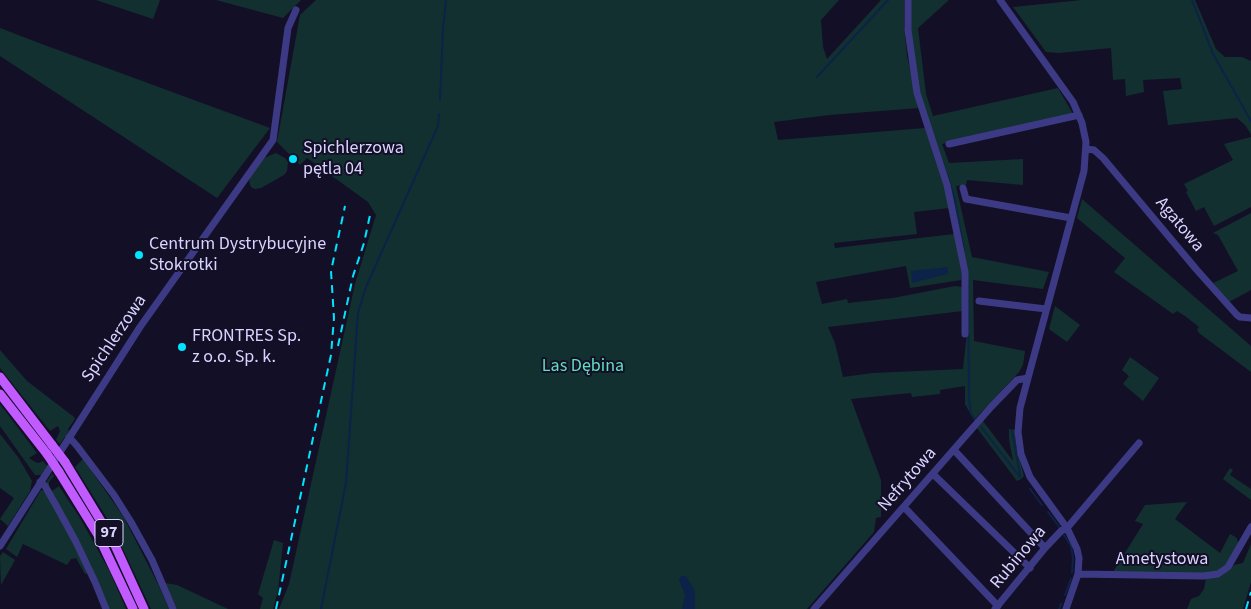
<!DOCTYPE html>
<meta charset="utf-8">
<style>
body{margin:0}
canvas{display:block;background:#130f26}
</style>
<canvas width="1251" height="609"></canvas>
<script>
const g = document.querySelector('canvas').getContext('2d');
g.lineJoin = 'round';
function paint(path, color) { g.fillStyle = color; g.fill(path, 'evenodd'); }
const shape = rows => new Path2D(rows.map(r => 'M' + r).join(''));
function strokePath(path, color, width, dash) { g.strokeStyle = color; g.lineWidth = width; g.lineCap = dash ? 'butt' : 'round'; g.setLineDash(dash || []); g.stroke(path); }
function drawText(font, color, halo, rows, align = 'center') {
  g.font = font + ' "Source Sans 3",sans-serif'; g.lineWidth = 4; g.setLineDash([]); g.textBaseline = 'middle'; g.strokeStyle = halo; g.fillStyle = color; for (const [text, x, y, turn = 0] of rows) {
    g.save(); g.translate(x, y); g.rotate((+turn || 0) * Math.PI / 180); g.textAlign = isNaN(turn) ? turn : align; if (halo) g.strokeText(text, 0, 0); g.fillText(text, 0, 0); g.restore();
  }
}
paint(shape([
 [96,0,160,0,153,19],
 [216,0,301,0,283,18],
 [316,0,839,0,821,20,823,47,827,59,881,0,904,0,904,25,907,56,919,108,829,115,774,122,778,140,925,128,943,182,949,208,914,212,917,234,834,243,835,248,954,234,962,272,961,280,910,288,906,266,816,282,822,304,847,299,848,303,893,298,955,286,962,287,963,311,828,327,835,343,843,377,873,373,963,369,967,332,967,299,965,266,950,189,924,110,917,87,910,24,910,0,949,0,918,28,926,94,933,116,1058,88,1073,114,942,144,949,163,1023,159,1023,185,967,180,966,185,956,186,972,257,1049,272,1043,289,973,280,974,341,1025,351,1023,365,1019,372,974,420,965,404,965,386,940,390,940,394,912,397,911,393,851,399,881,480,881,517,876,518,874,532,807,609,279,609,289,584,355,284,376,215,368,202,307,158,300,165,277,142,300,15],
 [1082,0,1195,0,1216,49,1225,57,1242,57,1251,61,1251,134,1245,125,1237,118,1168,125,1163,91,1182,89,1180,78,1143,80,1144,92,1126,96,1125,79,1113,80,1111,48,1059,53,1046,52,1013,7],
 [0,28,39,43,270,128,217,198,0,56],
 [1251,137,1251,207,1214,226,1204,207,1196,211,1186,192,1188,191,1184,184,1233,160,1224,144],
 [276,153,285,158,288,162,287,171,284,175,261,188,255,189,251,187,249,181,250,177,264,158],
 [1082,199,1251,346,1251,372,1199,333,1197,330,1199,327,1185,316,1177,311,1173,314,1114,272,1125,258,1077,218],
 [1251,213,1251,290,1229,302,1213,283,1238,271,1218,235,1213,233],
 [1055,306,1080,325,1067,342,1049,329],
 [0,350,27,381,74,417,75,419,68,429,69,431,60,444,56,440,60,431,58,426,50,431,0,368],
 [1130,357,1159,378,1143,401,1123,384,1129,376,1122,370],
 [0,404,37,453,29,458,35,462,39,463,43,461,47,466,41,475,35,475,0,426],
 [983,421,1013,461,1009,439,1009,429,1015,430,1016,446,1024,476,1021,479,1017,481,977,428],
 [0,434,18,457,32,481,30,491,8,526,0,519,14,498,0,488],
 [83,459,123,516,159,586,169,609,151,609,113,528,75,467],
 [1230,468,1233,470,1230,475,1251,489,1251,500,1223,479],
 [52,474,54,476,49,482,49,487,52,491,59,486,80,518,110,572,126,609,109,609,45,484],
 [41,490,45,491,70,537,88,573,85,574,76,558,71,559,67,565,23,544,17,557,6,549],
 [1187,502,1175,519,1220,553,1230,534,1237,538,1238,543,1227,566,1217,572,1204,575,1113,572,1143,524,1135,521,1145,505],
 [274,540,283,543,278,591,273,609,260,609,263,598,258,594],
 [1251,544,1251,582,1243,609,1187,609,1191,599,1199,596,1204,589,1206,578,1220,577,1234,565,1243,563],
 [3,552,15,560,1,585,0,556],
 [165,583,177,585,228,609,177,609]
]), '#12302f');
paint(shape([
 [948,267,948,274,912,283,911,271],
 [681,576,686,576,695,591,695,609,682,609,685,595,679,580]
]), '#0c2248');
strokePath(shape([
 [1192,0,1213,54,1251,121],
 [817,77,888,0],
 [440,100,443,30,446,0],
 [943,163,954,196,964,251],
 [968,280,969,398,971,414,975,419],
 [981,427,1020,477],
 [1012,431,1020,475],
 [1030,489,1042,505],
 [1048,512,1060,528],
 [1064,535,1071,546,1073,558,1072,573],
 [1065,595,1071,579],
 [321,609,346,483,358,313,366,287,438,126,439,114],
 [1059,609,1061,604]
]), '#0c2248', 2);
strokePath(shape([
 [908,0,908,30,917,93,947,185,965,272,965,334],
 [1000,0,1073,102,1082,123,1086,142,1084,171,1028,378,1020,408,1018,432,1021,454,1030,477,1067,528,1077,549,1079,558,1078,574,1066,609],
 [949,144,1079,115],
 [1086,149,1094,150,1103,158,1196,269,1237,315,1240,317,1251,318],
 [963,188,966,199,1071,218],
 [979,301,1046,309],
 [69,437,77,446,114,495,131,522,152,560,173,609],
 [954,450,1045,548],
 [933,474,1030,568],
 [40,482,45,486,58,509,76,542,95,582,106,609],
 [904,507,998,606],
 [0,546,140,327,273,140,288,28,296,10],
 [1078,574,1203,576,1218,574,1228,567,1251,527],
 [814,609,991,407,1017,380,1028,378],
 [995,609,1045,548,1061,531,1067,528,1139,443]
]), '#3d3a85', 7);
strokePath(shape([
 [0,377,52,445],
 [0,394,47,454],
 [65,462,113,541,144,609],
 [59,472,98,535,133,609]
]), '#c25bff', 9);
strokePath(shape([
 [338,346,353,276,364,243,370,215],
 [276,609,331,355,334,318,331,271,345,206],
 [1246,609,1251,592]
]), '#00e5ff', 2, [8, 6]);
strokePath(shape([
 [52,445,65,462],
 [47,454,59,472]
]), '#c25bff', 9);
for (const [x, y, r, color] of [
 [293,159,5,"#00e5ff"],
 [139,255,5,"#00e5ff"],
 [182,347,5,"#00e5ff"]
]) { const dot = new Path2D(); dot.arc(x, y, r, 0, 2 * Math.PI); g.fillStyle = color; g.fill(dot); strokePath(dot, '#130f26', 2); }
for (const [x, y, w] of [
 [109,533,28]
]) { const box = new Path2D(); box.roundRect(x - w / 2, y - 13.5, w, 27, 4); g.fillStyle = '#130f26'; g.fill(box); strokePath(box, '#d9d4ff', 1); }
drawText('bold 16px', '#d9d4ff', null, [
 ["97",109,533]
]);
drawText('18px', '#d9d4ff', '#130f26', [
 ["Spichlerzowa",303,149],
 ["pętla 04",303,170],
 ["Centrum Dystrybucyjne",149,245],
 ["Stokrotki",149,266],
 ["FRONTRES Sp.",192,337],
 ["z o.o. Sp. k.",192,358]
], 'left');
drawText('18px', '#d9d4ff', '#130f26', [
 ["Agatowa",1179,225,50],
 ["Spichlerzowa",115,339,-56],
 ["Nefrytowa",908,480,-49],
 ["Rubinowa",1019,558,-50],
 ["Ametystowa",1162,560]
]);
drawText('18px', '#5fe0c0', '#130f26', [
 ["Las Dębina",583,367]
]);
</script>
